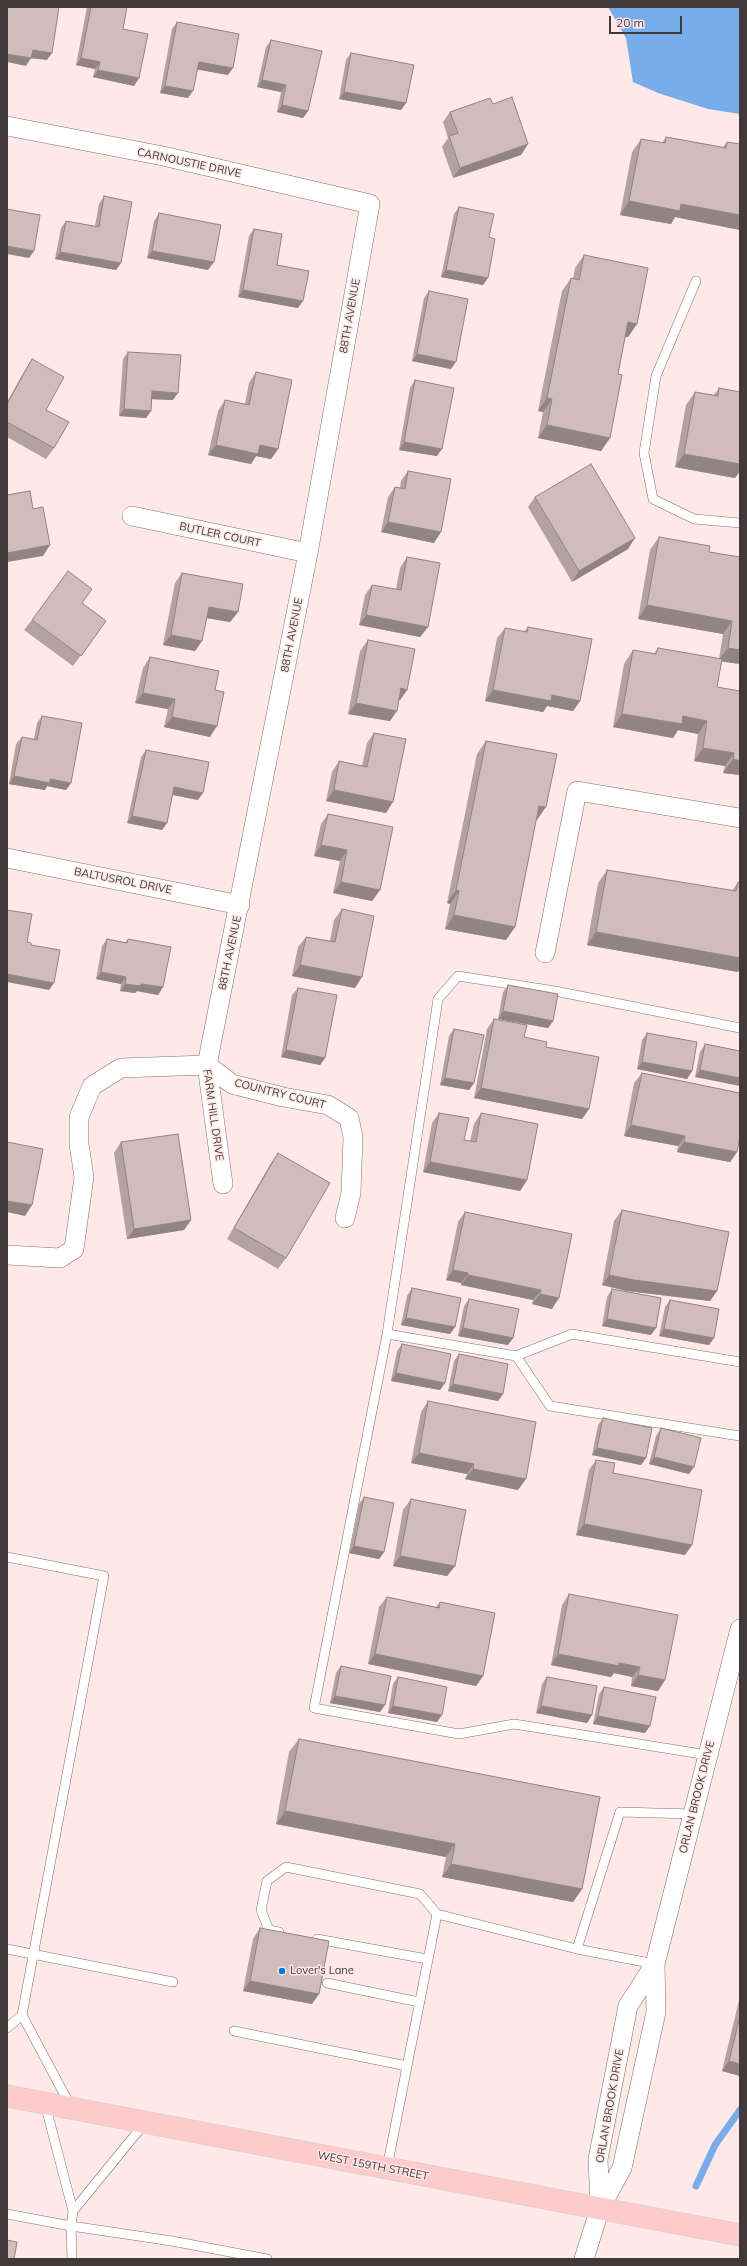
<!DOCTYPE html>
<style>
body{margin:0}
#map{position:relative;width:747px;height:2266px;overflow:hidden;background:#fee8e8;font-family:Mulish,sans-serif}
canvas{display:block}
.frame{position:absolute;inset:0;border:8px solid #423a3a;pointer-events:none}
.scale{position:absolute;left:609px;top:16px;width:73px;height:18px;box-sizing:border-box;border:2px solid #423a3a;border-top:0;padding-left:5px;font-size:12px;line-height:14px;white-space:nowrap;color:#423a3a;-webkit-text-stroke:3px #fee8e8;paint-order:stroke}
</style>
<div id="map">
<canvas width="747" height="2266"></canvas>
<div class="frame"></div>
<div class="scale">20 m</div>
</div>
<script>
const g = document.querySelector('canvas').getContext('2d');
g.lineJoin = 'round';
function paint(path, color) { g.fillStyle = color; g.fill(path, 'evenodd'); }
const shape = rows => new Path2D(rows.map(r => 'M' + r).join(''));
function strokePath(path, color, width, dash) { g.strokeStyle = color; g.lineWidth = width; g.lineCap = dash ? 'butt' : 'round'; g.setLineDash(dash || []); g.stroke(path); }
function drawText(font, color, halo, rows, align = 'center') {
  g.font = font + ' Mulish,sans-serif'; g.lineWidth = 3; g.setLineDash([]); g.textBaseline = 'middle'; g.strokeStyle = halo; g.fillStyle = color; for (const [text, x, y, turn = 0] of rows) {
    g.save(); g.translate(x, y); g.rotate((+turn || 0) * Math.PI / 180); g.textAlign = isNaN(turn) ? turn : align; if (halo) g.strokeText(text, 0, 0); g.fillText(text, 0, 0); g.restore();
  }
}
paint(shape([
 [608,7,740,7,740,114,708,109,658,93,633,82,626,38]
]), '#78adec');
strokePath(shape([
 [696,2186,715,2145,740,2110]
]), '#78adec', 7);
const lane = shape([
 [696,281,656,376,644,453,653,499,694,519,740,523],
 [387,1334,438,999,458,976,555,991,740,1028],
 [516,1356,550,1406,740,1436],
 [7,1557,104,1576,22,2015,71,2107],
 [708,1755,514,1724,459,1734,314,1708,387,1334,516,1356,572,1334,740,1362],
 [279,1932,269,1930,261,1910,267,1881,286,1867,420,1894,437,1914],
 [317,1939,427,1959],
 [7,1949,173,1982],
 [577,1949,620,1812,693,1814],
 [327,1983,419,2002],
 [7,2028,22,2015],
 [234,2031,407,2066],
 [387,2168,437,1914,577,1949,655,1964],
 [73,2211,144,2124],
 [7,2214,71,2226,73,2211,45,2104],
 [72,2259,71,2226,172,2241,267,2259]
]);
const street = shape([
 [7,126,163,156,370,204,308,553,207,1065,232,1084,283,1097,328,1105,349,1118,353,1137,351,1193,345,1218],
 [132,516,308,553],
 [7,858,240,905],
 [545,953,577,791,740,818],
 [7,1255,60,1258,74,1249,84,1177,79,1144,79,1117,92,1086,121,1068,207,1065,223,1184],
 [600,2208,598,2159,628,2006,655,1964],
 [584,2259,600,2208,622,2168,656,2012,655,1964,740,1629]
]);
const primary = shape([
 [7,2096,740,2235]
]);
strokePath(lane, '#826f6f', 10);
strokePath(street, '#826f6f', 20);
strokePath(primary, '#d2d0d0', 23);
strokePath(lane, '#fff', 9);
strokePath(street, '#fff', 19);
strokePath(primary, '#fdcbcb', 22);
paint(shape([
 [87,7,127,7,123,29,139,78,134,86,93,77,95,69,76,65],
 [177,22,228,75,197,69,188,98,160,93,172,29],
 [271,40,308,111,303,118,277,112,281,92,257,87,266,47],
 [351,53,406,103,401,110,339,99,346,60],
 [493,104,521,155,453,178,442,147,448,138,443,122,450,112],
 [666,137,723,147,727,142,740,144,740,230,675,217,671,224,620,215,632,152,641,139,662,143],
 [104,196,121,263,116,270,55,259,61,228,66,221,95,226,99,204],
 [459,207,489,237,483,285,441,277,454,214],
 [159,213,208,270,147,258,154,221],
 [254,229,277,265,298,308,238,297,249,236],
 [584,255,637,324,628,337,625,337,618,374,610,438,601,451,538,438,543,412,538,411,562,291,571,278,573,279,575,268],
 [429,291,451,369,412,361,424,298],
 [128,352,173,400,152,399,151,411,146,418,119,416,123,359],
 [32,359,46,410,54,448,46,459,7,437,7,402,25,370],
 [256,372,278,449,271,459,256,456,251,464,208,455,218,411,225,400,245,404,249,383],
 [415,380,437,456,399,450,410,388],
 [719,388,740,392,740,471,735,478,675,467,686,405,695,392,714,395],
 [408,471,434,543,381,532,388,497,395,487,400,488,401,481],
 [535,497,628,549,572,582,528,507],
 [659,537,709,552,740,557,740,664,722,661,717,687,740,775,723,773,725,766,694,761,698,734,678,730,673,738,613,727,624,664,633,650,654,654,658,648,719,659,723,634,638,619,650,550],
 [407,557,428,627,420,637,359,625,365,595,372,585,396,589,400,568],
 [182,573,238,612,230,622,206,618,202,641,195,651,163,645,175,583],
 [82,603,106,621,73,666,24,630,32,620],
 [528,627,580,701,573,711,547,706,543,712,485,701,497,638,505,628,524,632],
 [368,640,407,690,400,700,399,700,390,721,348,714,360,651],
 [150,657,215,690,210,737,164,727,168,709,135,703,143,668],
 [42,716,71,783,66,790,47,786,45,790,9,784,16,744,22,737,34,739,37,723],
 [374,733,386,813,326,801,332,772,339,761,362,766,367,743],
 [486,741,537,820,536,820,515,927,506,940,445,929,450,904,447,903,477,754],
 [146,750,198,800,172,795,167,823,162,830,127,823,141,757],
 [328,814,380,890,372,901,333,893,340,861,314,856,321,824],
 [607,870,732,891,738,882,738,972,587,945,598,883],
 [342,909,355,988,292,976,298,947,306,937,330,941,334,920],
 [107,939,125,943,128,939,163,987,158,995,137,991,135,993,120,991,121,984,96,979,102,946],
 [508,985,553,1021,548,1028,498,1019,503,992],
 [298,988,325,1058,320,1065,281,1057,292,995],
 [494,1019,524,1037,546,1047,589,1109,582,1119,474,1098,487,1029],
 [454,1029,474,1083,469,1090,440,1085,449,1036],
 [647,1033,692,1071,687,1079,637,1069,642,1040],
 [705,1044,740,1051,695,1077,700,1052],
 [642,1073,737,1152,730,1162,677,1152,678,1146,624,1136,634,1083],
 [439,1113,464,1140,470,1141,474,1124,481,1113,527,1180,520,1191,423,1172,432,1123],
 [121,1142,191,1220,184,1230,127,1239,114,1153],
 [278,1153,286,1258,278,1269,227,1239,271,1163],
 [622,1210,717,1291,710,1301,627,1291,602,1285,614,1221],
 [465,1212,572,1234,552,1309,532,1304,533,1300,461,1285,461,1283,446,1280,458,1222],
 [412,1288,455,1327,450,1334,401,1325,407,1296],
 [612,1289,651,1335,602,1326,607,1297],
 [469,1299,513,1338,508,1345,458,1336,464,1306],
 [670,1300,714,1338,709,1345,659,1336,665,1307],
 [402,1344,445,1383,440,1390,391,1381,397,1351],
 [459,1354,503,1394,498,1401,448,1391,454,1361],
 [428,1401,518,1490,465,1479,467,1474,411,1463,421,1412],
 [603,1418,646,1458,641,1465,592,1455,598,1425],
 [661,1428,689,1474,649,1464,656,1436],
 [596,1460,613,1473,692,1545,685,1555,576,1535,589,1470],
 [364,1497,384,1552,379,1559,349,1553,359,1504],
 [411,1499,455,1566,447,1576,393,1566,403,1510],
 [569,1594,665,1680,658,1691,631,1686,632,1677,614,1673,611,1677,551,1665,562,1605],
 [387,1597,436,1607,440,1602,483,1676,476,1686,368,1664,379,1607],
 [341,1666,380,1712,330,1703,336,1673],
 [398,1677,437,1722,388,1713,393,1684],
 [547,1677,592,1715,587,1723,536,1713,542,1684],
 [604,1687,645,1733,593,1724,599,1694],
 [299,1739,582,1889,573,1902,442,1877,446,1857,276,1824,289,1752],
 [260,1928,312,2004,243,1991,253,1939],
 [740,1996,740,2076,722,2071]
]), '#b3a2a1');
paint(shape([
 [33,50,52,53,47,60,28,58],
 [7,54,31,58,26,66,7,62],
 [81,58,100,62,95,69,76,65],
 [199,62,233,68,228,75,194,69],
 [98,70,139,78,134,86,93,77],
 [262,80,286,85,281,92,257,87],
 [165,86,193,91,188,98,160,93],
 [344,92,406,103,401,110,339,99],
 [282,105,308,111,303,118,277,112],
 [528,144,521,155,453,178,460,168],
 [629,201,681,204,740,215,740,230,675,217,671,224,620,215],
 [7,246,34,251,29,258,7,254],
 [152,251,214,262,208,270,147,258],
 [60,252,121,263,116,270,55,259],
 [446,270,488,278,483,285,441,277],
 [243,290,303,301,298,308,238,297],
 [628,322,637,324,628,337,619,335],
 [417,354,456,362,451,369,412,361],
 [152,391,178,393,173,400,147,399],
 [547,398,552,399,543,412,538,411],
 [124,409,151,411,146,418,119,416],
 [547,425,610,438,601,451,538,438],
 [404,442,442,449,437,456,399,450],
 [216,445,260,445,278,449,271,459,256,456,251,464,208,455],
 [684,454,740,464,740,471,735,478,675,467],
 [388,522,441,532,434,543,381,532],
 [635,538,628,549,572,582,579,571],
 [50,545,43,556,7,562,7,553],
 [647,605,732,621,723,634,638,619],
 [209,607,238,612,230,622,201,617],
 [366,615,428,627,420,637,359,625],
 [171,635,202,641,195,651,163,645],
 [728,648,740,650,740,664,718,661],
 [401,688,407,690,400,700,394,699],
 [493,690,552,695,580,701,573,711,547,706,543,712,485,701],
 [143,693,175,699,168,709,135,703],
 [356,703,397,711,390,721,348,714],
 [622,714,683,716,707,721,698,734,678,730,673,738,613,727],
 [172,717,217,726,210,737,164,727],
 [703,748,734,753,725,766,694,761],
 [733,759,740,761,740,775,723,773],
 [14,776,50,779,71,783,66,790,47,786,45,790,9,784],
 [174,787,203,793,198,800,169,794],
 [334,790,393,802,386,813,326,801],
 [539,806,546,807,537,820,530,819],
 [132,816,167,823,162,830,127,823],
 [321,845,347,850,340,861,314,856],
 [341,882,380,890,372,901,333,893],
 [456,890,459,891,450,904,447,903],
 [454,915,515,927,506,940,445,929],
 [596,932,740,958,740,969,738,972,587,945],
 [300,965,362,977,355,988,292,976],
 [101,972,126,977,121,984,96,979],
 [7,974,54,983,49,990,7,982],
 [125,984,141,984,163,987,158,995,137,991,135,993,120,991],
 [503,1011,553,1021,548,1028,498,1019],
 [286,1050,325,1058,320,1065,281,1057],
 [642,1062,692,1071,687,1079,637,1069],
 [700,1070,740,1078,740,1086,695,1077],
 [445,1078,474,1083,469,1090,440,1085],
 [481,1088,589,1109,582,1119,474,1098],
 [631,1125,685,1136,678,1146,624,1136],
 [684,1142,737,1152,730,1162,677,1152],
 [430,1162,527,1180,520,1191,423,1172],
 [7,1201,32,1205,25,1216,7,1212],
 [191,1220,184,1230,127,1239,134,1229],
 [453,1270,468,1273,461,1283,446,1280],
 [468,1275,541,1290,533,1300,461,1285],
 [609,1275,717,1291,710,1301,627,1291,602,1285],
 [540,1294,559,1298,552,1309,532,1304],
 [406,1318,455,1327,450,1334,401,1325],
 [607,1319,656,1328,651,1335,602,1326],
 [463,1328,513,1338,508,1345,458,1336],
 [664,1329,714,1338,709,1345,659,1336],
 [396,1373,445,1383,440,1390,391,1381],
 [453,1384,503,1394,498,1401,448,1391],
 [597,1448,646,1458,641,1465,592,1455],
 [419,1453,474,1464,467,1474,411,1463],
 [654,1457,694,1467,689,1474,649,1464],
 [473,1469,526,1479,518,1490,465,1479],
 [584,1524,692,1545,685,1555,576,1535],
 [354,1546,384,1552,379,1559,349,1553],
 [400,1556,455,1566,447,1576,393,1566],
 [375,1654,483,1676,476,1686,368,1664],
 [558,1654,619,1663,640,1667,632,1677,614,1673,611,1677,551,1665],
 [638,1675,665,1680,658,1691,631,1686],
 [335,1696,385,1705,380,1712,330,1703],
 [393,1706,442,1715,437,1722,388,1713],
 [541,1706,592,1715,587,1723,536,1713],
 [598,1716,650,1726,645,1733,593,1724],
 [285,1811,455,1844,446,1857,276,1824],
 [451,1864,582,1889,573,1902,442,1877],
 [250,1981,319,1994,312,2004,243,1991],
 [729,2061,740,2064,740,2076,722,2071]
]), '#928483');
const building = shape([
 [7,7,59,7,52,53,33,50,31,58,7,54,7,7],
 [91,7,127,7,123,29,148,34,139,78,98,70,100,62,81,58,91,7],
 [177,22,239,34,233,68,199,62,193,91,165,86,177,22],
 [271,40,322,51,308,111,282,105,286,85,262,80,271,40],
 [351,53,414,65,406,103,344,92,351,53],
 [512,97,528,144,460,168,449,136,458,133,450,112,490,98,493,104,512,97],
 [666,137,726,148,727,142,740,144,740,215,681,204,680,211,629,201,641,139,665,143,666,137],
 [104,196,132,202,121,263,60,252,66,221,99,227,104,196],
 [459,207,494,214,489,237,495,239,488,278,446,270,459,207],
 [7,209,40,215,34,251,7,246,7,209],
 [159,213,221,225,214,262,152,251,159,213],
 [254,229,282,234,277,265,309,271,303,301,243,290,254,229],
 [584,255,648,268,637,324,628,322,618,374,622,375,610,438,547,425,552,399,547,398,571,278,579,280,584,255],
 [429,291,468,299,456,362,417,354,429,291],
 [128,352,181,355,178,393,152,391,151,411,124,409,128,352],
 [32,359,64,377,46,410,69,422,54,448,7,422,7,404,32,359],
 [256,372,292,380,278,449,260,445,258,454,216,445,225,400,249,405,256,372],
 [415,380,454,388,442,449,404,442,415,380],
 [719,388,740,392,740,464,684,454,695,392,718,396,719,388],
 [591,464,635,538,579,571,535,497,591,464],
 [408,471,451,479,441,532,388,522,395,487,405,489,408,471],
 [30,491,33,509,43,507,50,545,7,553,7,495,30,491],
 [659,537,710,546,709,552,740,557,740,650,728,648,732,621,647,605,659,537],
 [407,557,440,563,428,627,366,615,372,585,401,590,407,557],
 [68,571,92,589,82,603,106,621,81,656,32,620,68,571],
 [182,573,243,584,238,612,209,607,202,641,171,635,182,573],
 [528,627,592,639,580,701,552,695,551,701,493,690,505,628,527,632,528,627],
 [368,640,415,649,407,690,401,688,397,711,356,703,368,640],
 [658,648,722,659,717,687,740,691,740,761,733,759,734,753,703,748,707,721,683,716,682,724,622,714,633,650,656,654,658,648],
 [150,657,219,671,215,690,224,692,217,726,172,717,175,699,143,693,150,657],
 [42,716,82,723,71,783,50,779,50,783,14,776,22,737,37,740,42,716],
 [374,733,406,739,393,802,334,790,339,761,367,767,374,733],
 [486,741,557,754,546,807,539,806,515,927,454,915,459,891,456,890,486,741],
 [146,750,209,762,203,793,174,787,167,823,132,816,146,750],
 [328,814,393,827,380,890,341,882,347,850,321,845,328,814],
 [607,870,736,891,738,882,740,883,740,958,596,932,607,870],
 [342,909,374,916,362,977,300,965,306,937,335,942,342,909],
 [7,910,32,914,27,942,31,943,31,945,60,950,54,983,7,974,7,910],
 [107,939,127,943,128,939,171,947,163,987,141,984,140,986,125,984,126,977,101,972,107,939],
 [508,985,558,994,553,1021,503,1011,508,985],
 [298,988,337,995,325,1058,286,1050,298,988],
 [494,1019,527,1025,524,1037,547,1042,546,1047,599,1057,589,1109,481,1088,494,1019],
 [454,1029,484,1035,474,1083,445,1078,454,1029],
 [647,1033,697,1042,692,1071,642,1062,647,1033],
 [705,1044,740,1051,740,1078,700,1070,705,1044],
 [642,1073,740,1093,740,1136,737,1152,684,1142,685,1136,631,1125,642,1073],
 [439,1113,469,1118,464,1140,476,1142,481,1113,538,1124,527,1180,430,1162,439,1113],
 [178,1134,191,1220,134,1229,121,1142,178,1134],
 [7,1142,43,1149,32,1205,7,1201,7,1142],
 [278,1153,330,1183,286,1258,234,1228,278,1153],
 [622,1210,729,1232,717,1291,634,1280,609,1275,622,1210],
 [465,1212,572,1234,559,1298,540,1294,541,1290,468,1275,468,1273,453,1270,465,1212],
 [412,1288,461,1298,455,1327,406,1318,412,1288],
 [612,1289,661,1298,656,1328,607,1319,612,1289],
 [469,1299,519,1309,513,1338,463,1328,469,1299],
 [670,1300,719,1309,714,1338,664,1329,670,1300],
 [402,1344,451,1354,445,1383,396,1373,402,1344],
 [459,1354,508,1364,503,1394,453,1384,459,1354],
 [428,1401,536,1422,526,1479,473,1469,474,1464,419,1453,428,1401],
 [603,1418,652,1428,646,1458,597,1448,603,1418],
 [661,1428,701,1438,694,1467,654,1457,661,1428],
 [596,1460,615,1463,613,1473,702,1490,692,1545,584,1524,596,1460],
 [364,1497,394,1503,384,1552,354,1546,364,1497],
 [411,1499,466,1510,455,1566,400,1556,411,1499],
 [569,1594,678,1615,665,1680,638,1675,640,1667,619,1663,619,1666,558,1654,569,1594],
 [387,1597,439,1608,440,1602,495,1613,483,1676,375,1654,387,1597],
 [341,1666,391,1676,385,1705,335,1696,341,1666],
 [398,1677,447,1687,442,1715,393,1706,398,1677],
 [547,1677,597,1686,592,1715,541,1706,547,1677],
 [604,1687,656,1697,650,1726,598,1716,604,1687],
 [299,1739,600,1797,582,1889,451,1864,455,1844,285,1811,299,1739],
 [260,1928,329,1941,319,1994,250,1981,260,1928],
 [740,2016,740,2064,729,2061,740,2016],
 [7,2240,17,2242,14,2259,7,2259,7,2240]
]);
paint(building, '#d0bcbb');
strokePath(building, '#928483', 1);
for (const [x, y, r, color] of [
 [282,1971,4,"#0378df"]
]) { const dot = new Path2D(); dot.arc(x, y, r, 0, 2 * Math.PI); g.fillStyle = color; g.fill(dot); strokePath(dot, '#fee8e8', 1.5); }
drawText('11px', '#423a3a', '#fee8e8', [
 ["CARNOUSTIE DRIVE",189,163,12],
 ["88TH AVENUE",350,316,-80],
 ["BUTLER COURT",220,535,12],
 ["88TH AVENUE",292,635,-79],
 ["BALTUSROL DRIVE",123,881,11],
 ["88TH AVENUE",230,953,-78],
 ["COUNTRY COURT",280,1094,14],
 ["FARM HILL DRIVE",213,1115,82],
 ["ORLAN BROOK DRIVE",697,1797,-76],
 ["ORLAN BROOK DRIVE",610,2106,-80],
 ["WEST 159TH STREET",373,2166,11]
]);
drawText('11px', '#423a3a', '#fee8e8', [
 ["Lover's Lane",290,1971]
], 'left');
</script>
